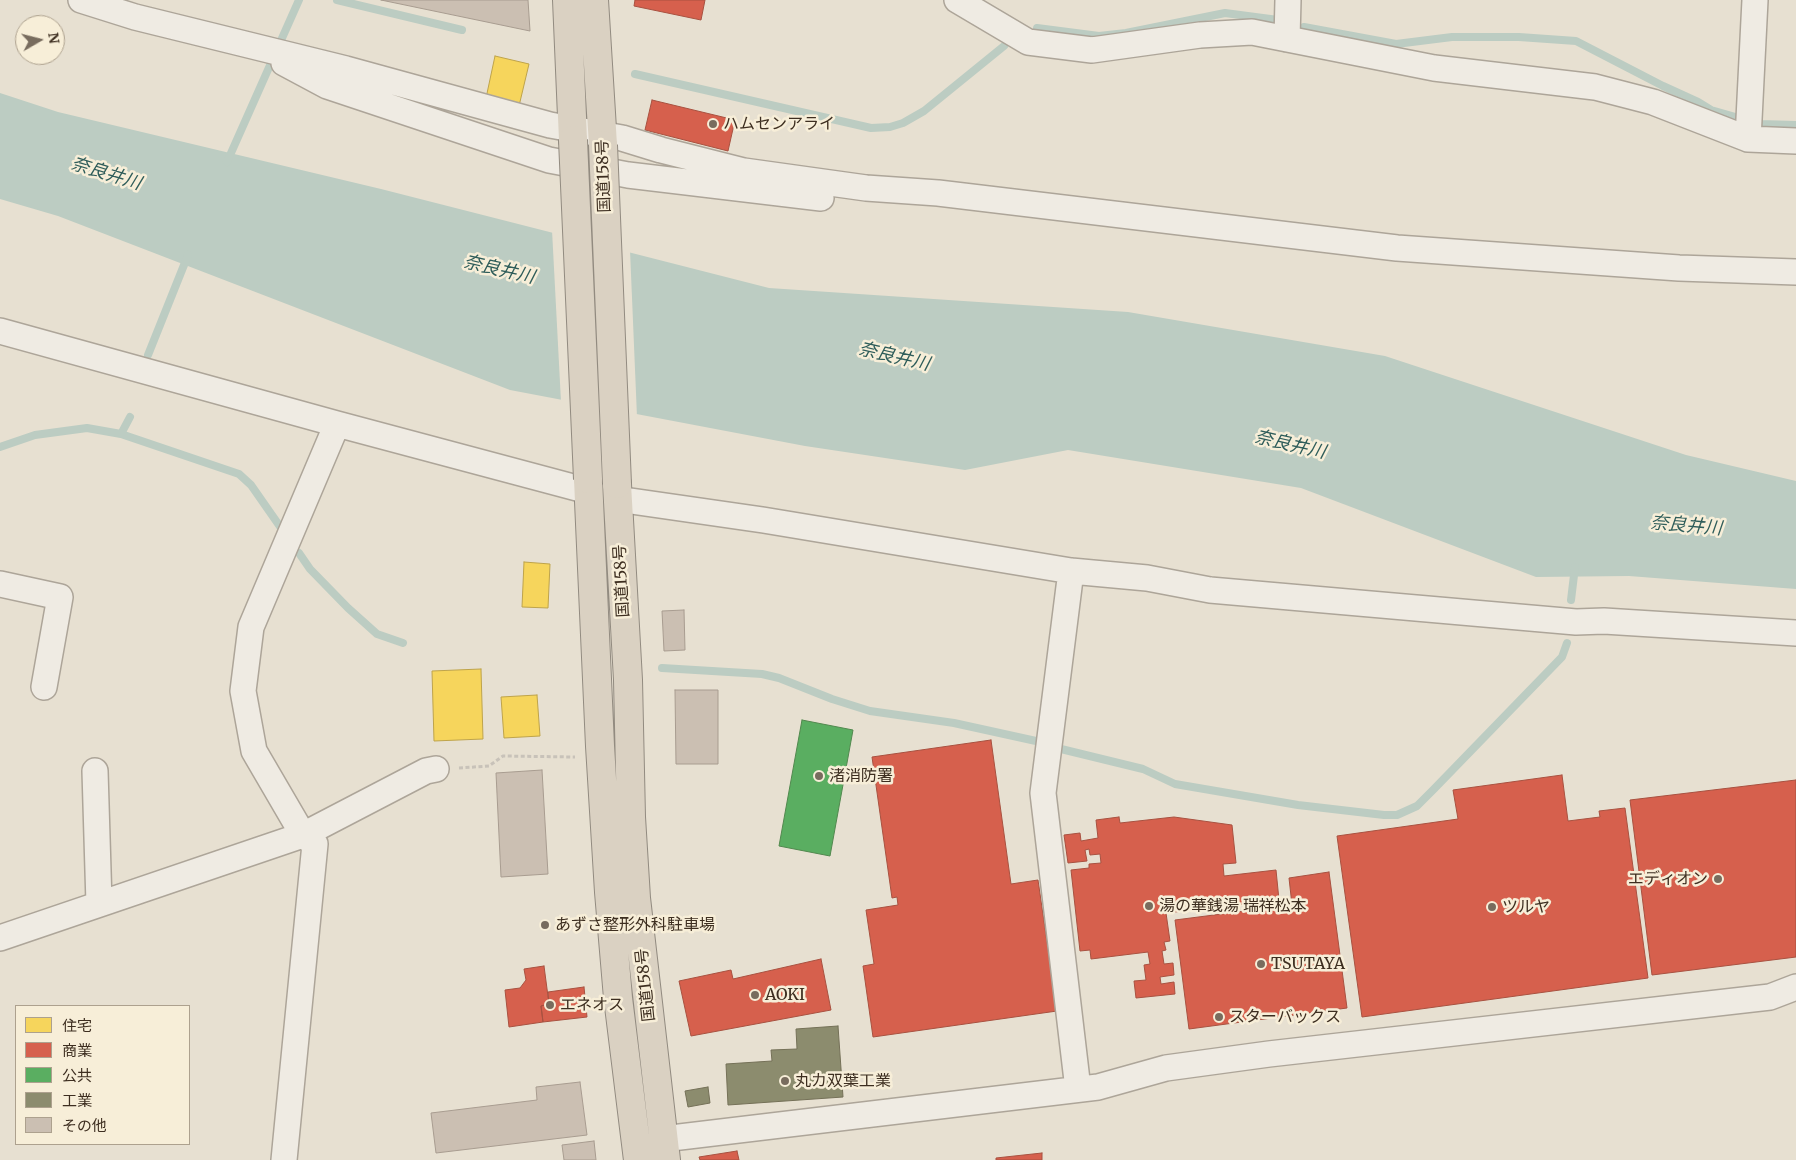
<!DOCTYPE html>
<meta charset="utf-8">
<style>
body{margin:0}
#map{position:relative;width:1796px;height:1160px;overflow:hidden;background:#e7e0d1;font-family:Merriweather,"Noto Sans JP",serif}
canvas{display:block}
.legend{position:absolute;left:15px;top:1005px;width:175px;height:140px;box-sizing:border-box;background:#f7eed8;border:1px solid #ada18e;margin:0;padding:6px 9px;list-style:none;font-size:15px;color:#3d2e20}
.legend li{display:flex;align-items:center;gap:10px;height:25px}
.legend b{width:25px;border:1px solid #ada18e}
.north{position:absolute;left:15px;top:15px;width:50px;height:50px;box-sizing:border-box;background:#f7eed8;border:1px solid #ada18e;border-radius:50%;rotate:82deg;font-size:14px;font-weight:700;line-height:20px;text-align:center;color:#3d2e20}
.north::after{content:'';display:block;margin:auto;width:18px;height:22px;background:#786c5e;clip-path:polygon(50% 0,100% 100%,50% 72%,0 100%)}
</style>
<div id="map">
<canvas width="1796" height="1160"></canvas>
<ul class="legend">
<li><b style="height:14px;background:#f6d55c"></b>住宅</li>
<li><b style="height:14px;background:#d6604d"></b>商業</li>
<li><b style="height:14px;background:#5aae61"></b>公共</li>
<li><b style="height:14px;background:#8c8c6e"></b>工業</li>
<li><b style="height:14px;background:#cbbfb2"></b>その他</li>
</ul>
<div class="north">N</div>
</div>
<script>
const g = document.querySelector('canvas').getContext('2d');
g.lineJoin = 'round';
function paint(path, color) { g.fillStyle = color; g.fill(path, 'evenodd'); }
const shape = rows => new Path2D(rows.map(r => 'M' + r).join(''));
function strokePath(path, color, width, dash) { g.strokeStyle = color; g.lineWidth = width; g.lineCap = dash ? 'butt' : 'round'; g.setLineDash(dash || []); g.stroke(path); }
function drawText(font, color, halo, rows, align = 'center') {
  g.font = font + ' Merriweather,"Noto Sans JP",serif'; g.lineWidth = 5; g.setLineDash([]); g.textBaseline = 'middle'; g.strokeStyle = halo; g.fillStyle = color; for (const [text, x, y, turn = 0] of rows) {
    g.save(); g.translate(x, y); g.rotate((+turn || 0) * Math.PI / 180); g.textAlign = isNaN(turn) ? turn : align; if (halo) g.strokeText(text, 0, 0); g.fillText(text, 0, 0); g.restore();
  }
}
paint(shape([
 [0,93,58,112,381,189,769,288,1128,312,1385,356,1686,455,1796,481,1796,589,1629,576,1536,577,1301,488,1068,450,965,470,805,446,510,390,58,216,0,199]
]), '#bcccc2');
paint(shape([
 [552,230,630,250,637,417,561,402]
]), '#e7e0d1');
const homes = shape([
 [495,56,529,64,519,106,486,98,495,56],
 [524,562,550,564,548,608,522,607,524,562],
 [481,669,483,739,434,741,432,671,481,669],
 [537,695,540,736,504,738,501,697,537,695]
]);
paint(homes, '#f6d55c');
strokePath(homes, '#bea34a', 1);
const shops = shape([
 [635,0,705,0,701,20,634,6,635,0],
 [652,100,735,120,728,151,645,130,652,100],
 [991,740,1011,884,1038,880,1057,1011,873,1037,863,966,874,964,866,910,898,905,897,897,892,898,872,757,991,740],
 [1562,775,1568,821,1600,817,1599,811,1625,808,1648,978,1362,1017,1337,836,1458,819,1453,790,1562,775],
 [1796,780,1796,957,1652,975,1630,800,1796,780],
 [1119,817,1120,823,1174,817,1232,825,1236,863,1223,864,1224,876,1276,870,1279,900,1166,913,1170,941,1164,942,1166,950,1162,951,1164,964,1173,963,1174,975,1160,977,1161,984,1174,982,1175,994,1136,998,1134,981,1146,980,1144,965,1150,964,1148,952,1091,959,1090,950,1080,951,1071,870,1089,868,1089,864,1101,863,1100,854,1090,855,1089,849,1085,850,1087,861,1068,863,1064,835,1080,833,1081,841,1098,838,1096,820,1119,817],
 [1329,872,1347,1008,1189,1029,1175,920,1292,905,1289,878,1329,872],
 [821,959,831,1010,691,1036,679,981,731,970,733,979,821,959],
 [544,966,549,1004,541,1006,543,1022,509,1027,505,990,520,988,526,980,524,969,544,966],
 [584,987,587,1017,543,1022,541,1006,549,1004,548,992,584,987],
 [737,1151,739,1160,700,1160,699,1157,737,1151],
 [1042,1153,1042,1160,996,1160,996,1158,1042,1153]
]);
paint(shops, '#d6604d');
strokePath(shops, '#a85140', 1);
const public = shape([
 [802,720,853,730,830,856,779,846,802,720]
]);
paint(public, '#5aae61');
strokePath(public, '#51884e', 1);
const industry = shape([
 [838,1026,843,1097,728,1105,726,1064,772,1061,771,1050,797,1049,796,1029,838,1026],
 [708,1087,710,1103,688,1107,685,1091,708,1087]
]);
paint(industry, '#8c8c6e');
strokePath(industry, '#747057', 1);
strokePath(shape([
 [337,0,462,30],
 [1304,27,1396,44,1452,37,1519,37,1576,41,1663,86,1698,102,1711,110,1760,124,1796,125],
 [1037,28,1099,36,1126,33,1225,13,1278,20],
 [635,74,871,128,890,127,903,123,924,111,1004,46],
 [227,162,299,0],
 [148,355,188,255],
 [121,434,130,417],
 [0,447,35,435,87,428,121,434,239,474,251,485,281,528],
 [299,553,310,569,348,608,377,634,403,643],
 [1571,600,1575,567],
 [662,668,762,674,779,678,832,699,870,711,954,723,1036,741],
 [1061,749,1143,769,1175,784,1298,805,1384,815,1397,815,1417,806,1434,789,1562,657,1567,643]
]), '#bcccc2', 8);
const building = shape([
 [381,0,528,0,530,31,381,0],
 [684,610,685,650,664,651,662,611,684,610],
 [675,690,718,690,718,764,676,764,675,690],
 [542,770,548,874,501,877,496,773,542,770],
 [580,1082,587,1135,436,1153,431,1113,537,1100,536,1087,580,1082],
 [594,1141,596,1160,564,1160,562,1145,594,1141]
]);
paint(building, '#cbbfb2');
strokePath(building, '#a89c90', 1);
const minor = shape([
 [81,0,135,17,346,69,550,125,622,138,661,150,744,171,866,188,938,193,1397,248,1679,268,1796,272],
 [957,0,1028,42,1092,50,1200,35,1252,32,1434,68,1595,87,1653,102,1748,139,1796,141],
 [1287,39,1288,0],
 [284,63,327,86,549,160,628,175,821,198],
 [1748,139,1755,0],
 [0,331,337,424,588,491],
 [617,499,763,520,1071,571,1147,578,1210,590,1576,622,1604,621,1796,633],
 [1071,571,1043,793,1078,1089],
 [0,584,60,597,44,687],
 [95,771,99,904],
 [0,938,303,835,426,771,436,769],
 [663,1139,1098,1087,1166,1068,1269,1054,1770,997,1796,987],
 [284,1160,315,844,303,835,254,751,243,691,251,627,337,424]
]);
const highway = shape([
 [567,0,573,140],
 [594,0,603,145],
 [588,479,600,746,609,892,618,998,638,1160],
 [617,484,628,680,631,817,636,898,666,1160]
]);
strokePath(minor, '#ada599', 28);
strokePath(highway, '#928b80', 30);
strokePath(shape([
 [459,768,489,766,503,756,575,757]
]), '#c8c2b9', 3, [4, 2.5]);
strokePath(minor, '#efebe3', 25);
strokePath(highway, '#dad1c2', 28);
const highwayBridge = shape([
 [573,140,588,479],
 [603,145,617,484]
]);
strokePath(highwayBridge, '#928b80', 30, []);
strokePath(highwayBridge, '#dad1c2', 28);
for (const [x, y, r, color] of [
 [713,124,5,"#786c5e"],
 [819,776,5,"#786c5e"],
 [1718,879,5,"#786c5e"],
 [1149,906,5,"#786c5e"],
 [1492,907,5,"#786c5e"],
 [545,925,5,"#786c5e"],
 [1261,964,5,"#786c5e"],
 [755,995,5,"#786c5e"],
 [550,1005,5,"#786c5e"],
 [1219,1017,5,"#786c5e"],
 [785,1081,5,"#786c5e"]
]) { const dot = new Path2D(); dot.arc(x, y, r, 0, 2 * Math.PI); g.fillStyle = color; g.fill(dot); strokePath(dot, '#f7eed8', 2); }
drawText('16px', '#3d2e20', '#f7eed8', [
 ["ハムセンアライ",723,124],
 ["渚消防署",829,776],
 ["エディオン",1708,879,"right"],
 ["湯の華銭湯 瑞祥松本",1159,906],
 ["ツルヤ",1502,907],
 ["あずさ整形外科駐車場",555,925],
 ["TSUTAYA",1271,964],
 ["AOKI",765,995],
 ["エネオス",560,1005],
 ["スターバックス",1229,1017],
 ["丸カ双葉工業",795,1081]
], 'left');
drawText('16px', '#3d2e20', '#f7eed8', [
 ["国道158号",604,176,-92],
 ["国道158号",622,581,-93],
 ["国道158号",646,985,-96]
]);
drawText('italic 18px', '#2f5d5a', '#f7eed8', [
 ["奈良井川",106,174,17],
 ["奈良井川",499,270,13],
 ["奈良井川",894,357,13],
 ["奈良井川",1290,445,13],
 ["奈良井川",1686,526,5]
]);
</script>
